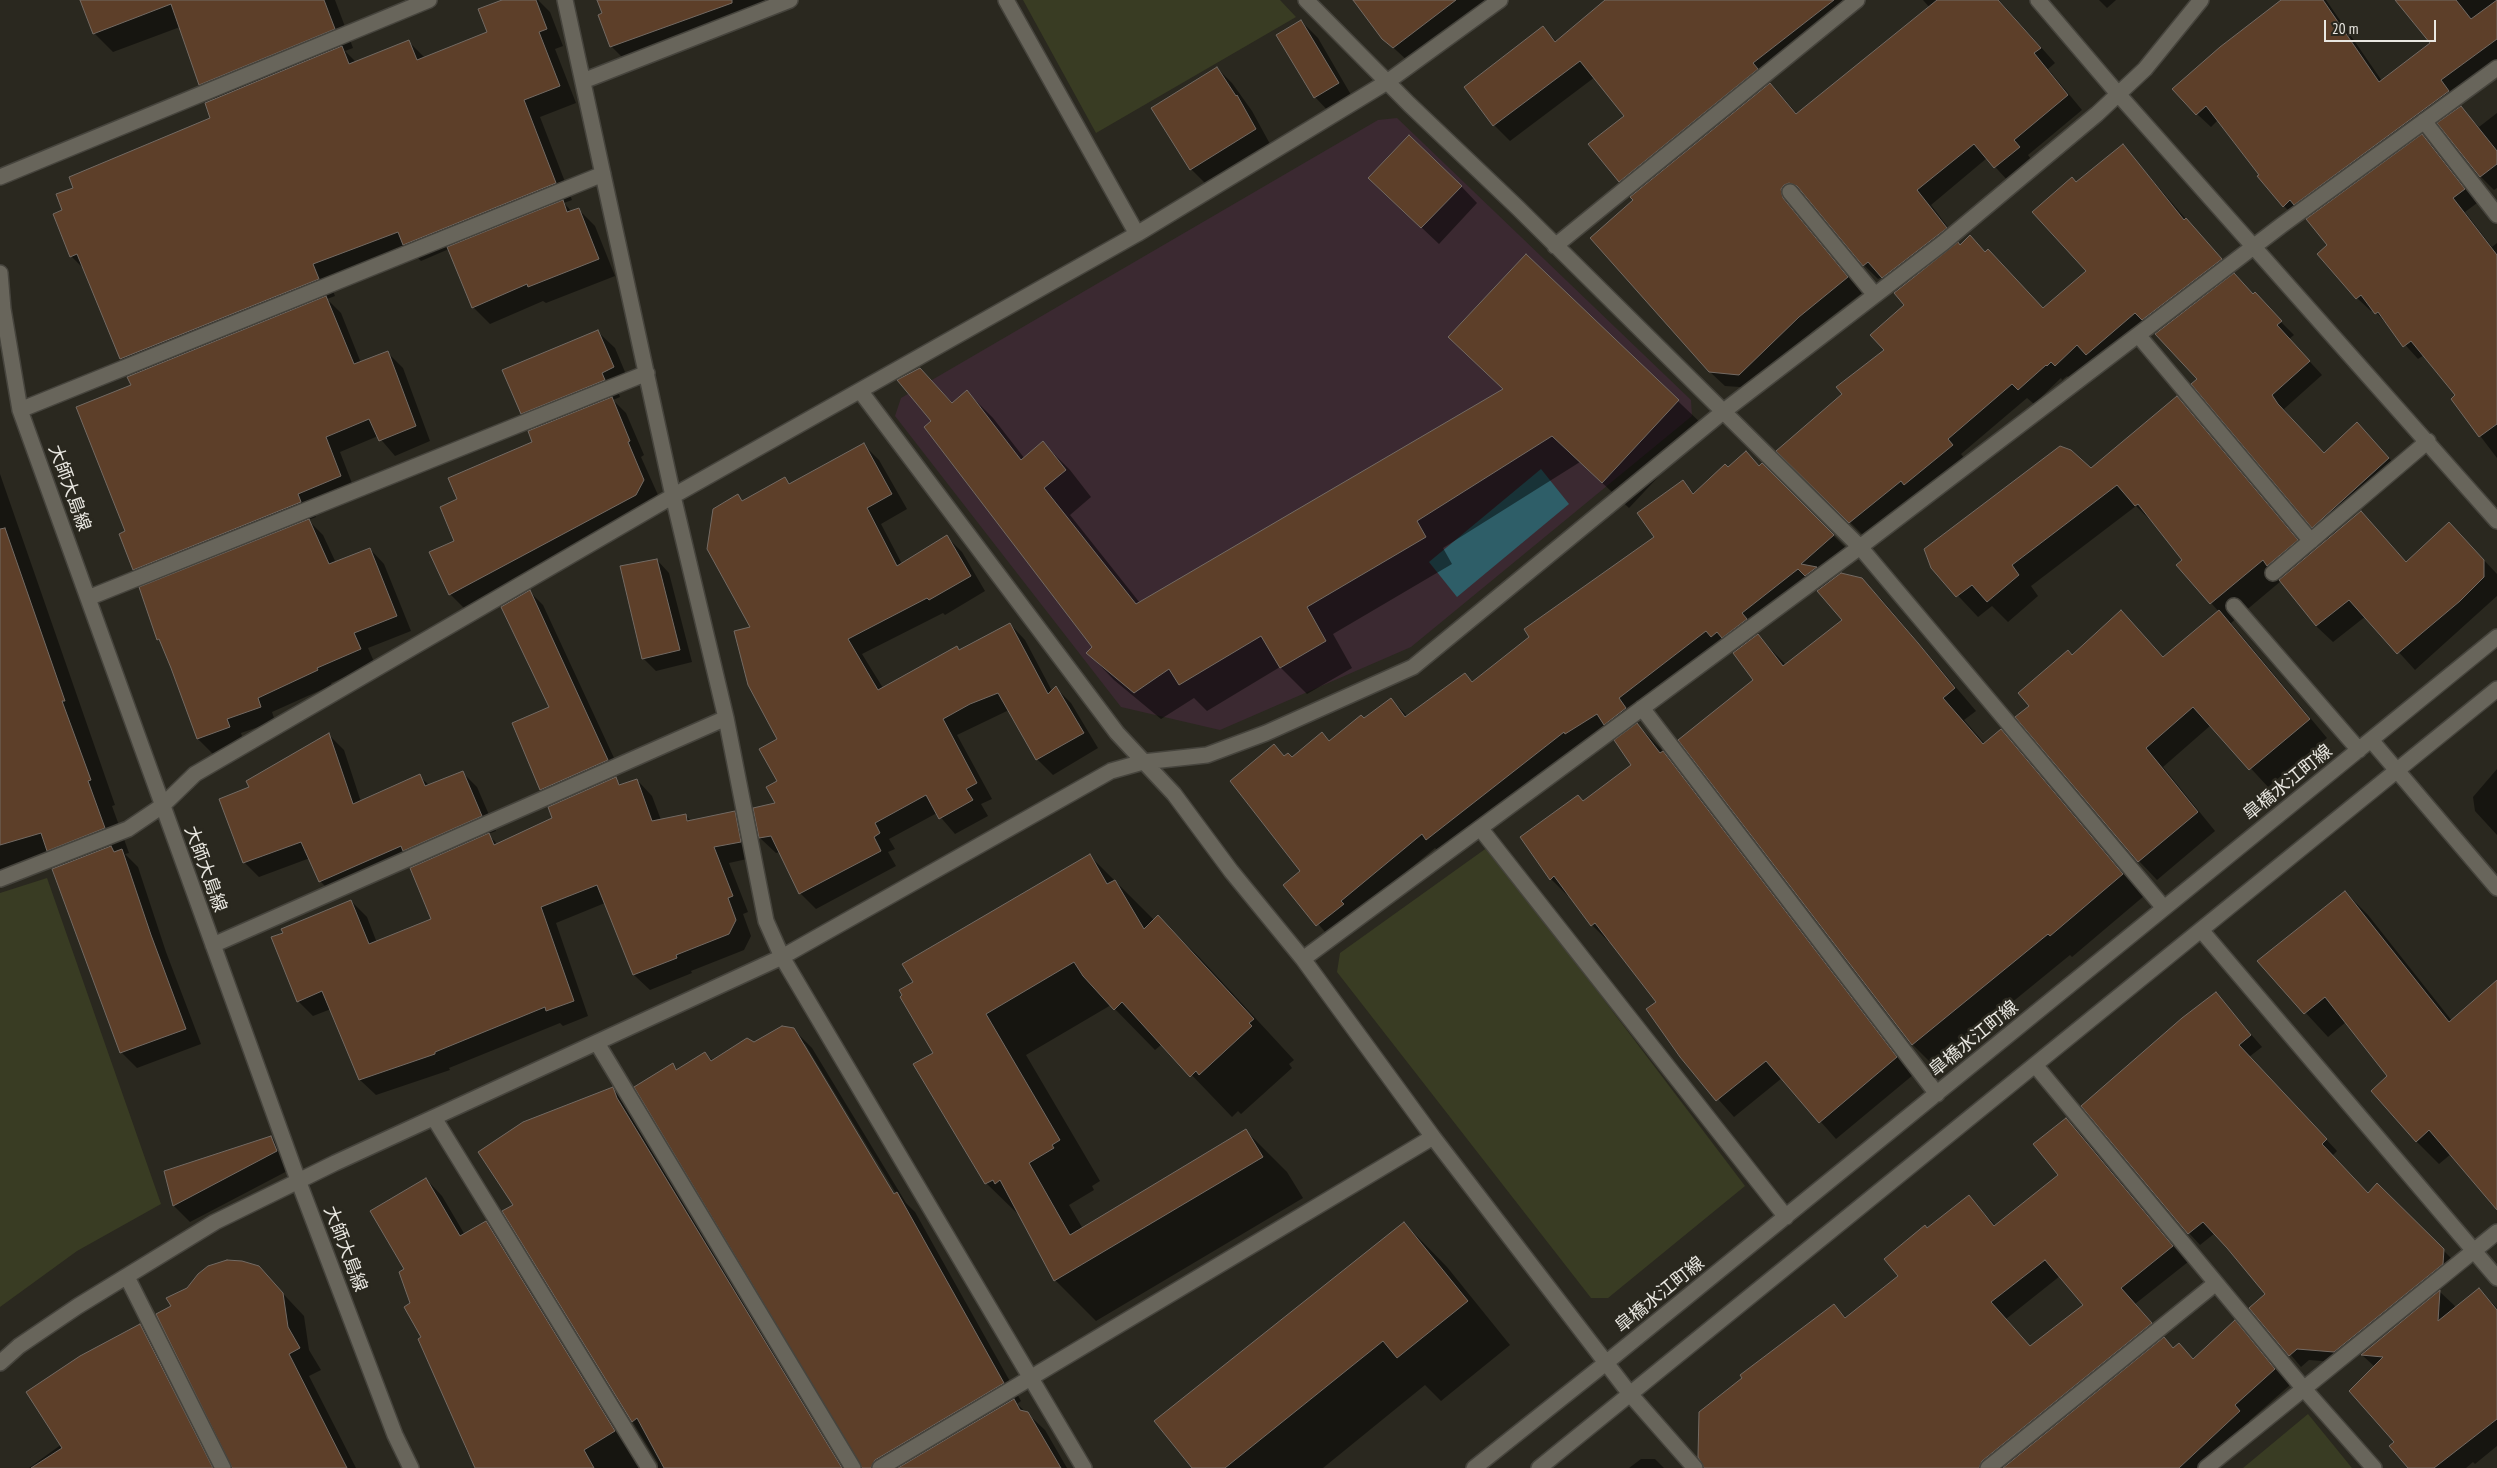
<!DOCTYPE html>
<meta charset="utf-8">
<style>
body{margin:0}
#map{position:relative;width:2497px;height:1468px;overflow:hidden;background:#2a281f;font-family:"PT Sans Narrow",sans-serif}
canvas{display:block}
.scale{position:absolute;left:2324px;top:20px;width:112px;height:22px;box-sizing:border-box;border:2px solid #e9e7e1;border-top:0;padding-left:6px;font-size:15px;line-height:18px;white-space:nowrap;color:#e9e7e1;-webkit-text-stroke:4px #2a281f;paint-order:stroke}
</style>
<div id="map">
<canvas width="2497" height="1468"></canvas>
<div class="scale">20 m</div>
</div>
<script>
const g = document.querySelector('canvas').getContext('2d');
g.lineJoin = 'round';
function paint(path, color) { g.fillStyle = color; g.fill(path, 'evenodd'); }
const shape = rows => new Path2D(rows.map(r => 'M' + r).join(''));
function strokePath(path, color, width, dash) { g.strokeStyle = color; g.lineWidth = width; g.lineCap = dash ? 'butt' : 'round'; g.setLineDash(dash || []); g.stroke(path); }
function drawText(font, color, halo, rows, align = 'center') {
  g.font = font + ' "PT Sans Narrow","Noto Sans JP",sans-serif'; g.lineWidth = 5; g.setLineDash([]); g.textBaseline = 'middle'; g.strokeStyle = halo; g.fillStyle = color; for (const [text, x, y, turn = 0] of rows) {
    g.save(); g.translate(x, y); g.rotate((+turn || 0) * Math.PI / 180); g.textAlign = isNaN(turn) ? turn : align; if (halo) g.strokeText(text, 0, 0); g.fillText(text, 0, 0); g.restore();
  }
}
paint(shape([
 [1397,118,1691,400,1692,416,1411,647,1220,730,1121,707,895,416,901,398,1378,120]
]), '#3b2931');
paint(shape([
 [1023,0,1280,0,1296,17,1096,133],
 [1488,847,1745,1186,1608,1298,1591,1298,1337,972,1340,953],
 [47,878,161,1204,77,1251,0,1307,0,893],
 [2308,1414,2352,1468,2243,1468]
]), '#393c23');
paint(shape([
 [1541,469,1569,504,1457,597,1429,562]
]), '#2e5e68');
paint(shape([
 [82,0,335,0,353,48,345,51,357,63,409,42,425,58,488,33,505,0,538,0,550,12,563,46,555,49,576,103,540,117,572,200,564,203,572,212,578,209,595,226,615,276,546,303,543,301,490,324,473,307,449,249,421,261,410,250,329,281,335,296,327,299,341,313,361,363,388,353,403,368,430,441,395,456,378,436,340,452,355,491,312,509,316,517,308,520,323,535,336,563,370,549,384,564,411,631,368,648,375,664,331,683,332,685,272,712,275,721,241,733,244,742,213,754,198,739,172,667,162,643,158,639,141,588,149,585,134,569,126,532,132,386,137,374,121,359,84,269,71,256,63,211,74,189,211,119,215,100,200,84,180,27,113,52,94,33],
 [599,0,779,0,623,58,611,46],
 [1355,0,1495,0,1411,64,1383,38],
 [1607,0,1852,0,1768,80,1798,115,1930,8,1923,0,1999,0,2055,63,2048,69,2082,110,2028,155,2033,162,2009,182,1987,158,1931,205,1960,243,1958,244,1961,246,1970,237,2044,309,2088,271,2076,184,2123,146,2234,275,2294,335,2289,339,2322,375,2284,409,2291,418,2325,454,2357,424,2401,471,2337,530,2338,531,2361,512,2407,563,2465,540,2497,574,2497,596,2415,670,2366,616,2333,642,2316,626,2281,581,2231,623,2327,738,2268,787,2211,725,2163,767,2215,831,2157,880,2139,861,2031,706,2072,656,2121,611,2164,657,2219,612,2178,565,2184,560,2156,526,2136,506,2031,586,2038,596,2008,622,1992,606,1978,617,1932,568,2091,470,2177,398,2197,418,2312,554,2327,541,2313,527,2199,379,2150,327,2102,369,2092,359,2070,379,2067,376,2062,380,2061,378,2034,404,2027,398,1961,454,1966,460,1864,536,1778,451,1843,394,1886,350,1906,305,1897,292,1882,277,1878,279,1864,265,1809,198,1804,197,1798,199,1795,208,1797,214,1862,293,1813,331,1754,388,1725,386,1710,372,1634,196,1620,181,1626,116,1595,77,1510,141,1494,125,1466,87,1543,28,1557,42],
 [2099,0,2116,0,2107,8],
 [2283,0,2326,0,2382,81,2432,43,2409,0,2497,0,2497,63,2453,95,2462,105,2460,107,2479,127,2497,113,2497,188,2494,190,2481,177,2438,122,2421,135,2436,149,2477,203,2465,212,2492,247,2497,243,2497,458,2452,399,2457,395,2424,355,2418,359,2373,309,2371,311,2357,298,2318,254,2329,245,2309,218,2304,213,2297,219,2284,206,2218,120,2211,127,2197,114],
 [1301,21,1318,38,1354,100,1331,114,1315,97],
 [1217,68,1232,83,1252,111,1270,144,1206,184,1191,169,1153,109],
 [1461,186,1477,203,1439,244,1386,194],
 [1526,256,1705,427,1629,508,1580,462,1443,548,1452,564,1333,634,1352,668,1307,694,1280,667,1207,711,1194,698,1161,719,1114,680,1088,653,1093,647,933,421,919,369,953,403,967,392,993,418,1025,459,1043,443,1070,470,1091,497,1070,515,1140,603,1504,390],
 [598,332,615,348,630,384,617,389,620,397,613,400,626,413,644,455,641,457,658,495,650,509,464,608,450,594,459,499,534,443,537,429,522,413],
 [864,445,879,460,907,509,881,524,902,564,947,537,962,552,985,591,945,615,943,613,862,654,883,688,957,647,960,650,1010,624,1025,640,1052,691,1056,688,1071,703,1098,748,1053,775,1037,759,1009,710,957,735,992,799,981,804,988,816,955,834,937,813,889,839,895,849,888,852,896,866,816,909,800,893,780,852,776,853,760,838,777,804,778,740,752,627,738,496,743,501,785,479,791,484],
 [1762,465,1847,549,1820,572,1830,582,1861,579,1883,601,1976,711,1964,720,1985,744,2001,731,2022,752,2144,896,2072,957,2070,955,1934,1066,1912,1044,1755,680,1737,651,1731,645,1631,712,1639,722,1637,724,1680,769,1913,1075,1836,1139,1782,1078,1734,1117,1681,1057,1658,1002,1610,941,1609,942,1592,925,1569,894,1568,896,1551,879,1578,796,1584,802,1633,766,1619,738,1609,728,1580,747,1578,745,1441,853,1435,848,1354,915,1331,939,1285,885,1302,872,1285,757,1292,759,1329,742,1391,699,1408,717,1465,675,1473,682,1656,537,1683,482,1695,494,1728,469],
 [1812,582,1844,620,1786,665,1757,635,1759,633,1754,627],
 [0,474,115,805,112,806,129,853,125,854,138,867,166,952,201,1044,137,1068,121,1052,63,866,58,860,0,878],
 [657,560,669,573,692,662,656,671,643,658],
 [530,592,543,605,621,773,555,803,541,789,551,708],
 [329,735,344,750,361,802,419,776,430,786,462,772,477,787,496,831,488,834,498,845,554,819,615,779,622,786,637,780,652,796,661,820,685,815,692,822,734,813,750,828,756,857,729,863,748,912,743,914,751,936,744,950,691,971,692,973,650,990,634,975,605,903,556,923,588,1016,563,1026,560,1023,449,1068,450,1070,376,1095,360,1080,331,1009,313,1016,298,1001,351,901,367,917,377,943,433,919,419,865,415,861,335,896,320,881,310,858,259,877,244,862,250,788],
 [2497,769,2497,835,2475,811,2473,797],
 [1090,856,1154,920,1158,917,1199,957,1294,1060,1289,1064,1292,1068,1241,1114,1238,1111,1232,1117,1162,1044,1155,1050,1111,1005,1026,1055,1100,1181,1092,1186,1094,1190,1069,1205,1083,1229,1246,1131,1287,1172,1303,1198,1096,1321,1055,1280,1023,1219,986,1183,934,1053,914,982],
 [2345,892,2368,915,2452,1021,2497,982,2497,1208,2451,1154,2439,1164,2416,1141,2389,1077,2346,1022,2328,1037,2258,961],
 [2216,994,2262,1047,2249,1057,2337,1151,2332,1156,2368,1194,2443,1250,2455,1262,2345,1363,2309,1360,2301,1367,2251,1308,2266,1294,2215,1233,2200,1245,2189,1233,2083,1106],
 [793,1029,812,1048,906,1203,915,1212,1021,1401,1017,1404,1045,1430,1067,1468,883,1468,879,1464,872,1467,854,1449,672,1065,678,1070,705,1053,713,1061],
 [802,1044,805,1044,899,1198,896,1199],
 [613,1089,629,1106,847,1468,658,1468,658,1463,504,1212,514,1206],
 [2066,1119,2082,1135,2188,1262,2135,1304,2165,1340,2174,1349,2179,1345,2194,1360,2235,1322,2290,1385,2249,1421,2255,1427,2202,1468,1705,1468,1834,1306,1847,1318,1900,1276,1927,1230,1969,1197,1996,1226,2060,1175],
 [2060,1276,2084,1305,2031,1347,2006,1319],
 [271,1137,288,1154,293,1168,190,1222,174,1206,166,1172],
 [426,1179,442,1196,465,1235,486,1222,502,1239,643,1468,477,1468,467,1452,412,1304],
 [1404,1223,1447,1267,1510,1345,1441,1401,1425,1385,1323,1468,1193,1468],
 [258,1267,304,1316,309,1350,321,1370,309,1376,356,1468,233,1468],
 [2479,1289,2497,1308,2497,1446,2475,1464,2473,1462,2466,1468,2409,1468,2396,1443,2375,1367,2362,1355,2440,1292,2455,1306,2454,1309],
 [140,1325,161,1347,222,1468,29,1468,62,1444],
 [1641,1459,1655,1459,1664,1468,1629,1468]
]), '#0007');
const building = shape([
 [80,0,324,0,335,29,199,85,171,4,93,34,80,0],
 [502,0,536,0,547,29,539,32,560,86,524,100,556,183,403,245,398,232,313,264,319,279,120,359,77,254,70,257,53,214,62,210,56,194,73,188,69,177,210,118,205,103,342,46,349,64,409,40,417,60,487,32,478,9,502,0],
 [597,0,732,0,732,3,610,47,598,15,602,13,597,0],
 [1353,0,1456,0,1393,48,1382,39,1353,0],
 [1605,0,1834,0,1753,63,1758,69,1619,182,1588,144,1624,116,1580,61,1493,126,1464,87,1543,26,1555,42,1605,0],
 [1937,0,1998,0,2041,48,2034,53,2068,95,2014,140,2020,147,1994,168,1974,144,1917,190,1947,228,1882,278,1868,262,1863,266,1797,186,1789,183,1784,185,1781,189,1783,198,1848,277,1799,317,1739,375,1709,372,1590,238,1633,200,1630,197,1770,83,1796,114,1937,0],
 [2281,0,2323,0,2379,82,2430,43,2395,0,2456,0,2471,19,2497,0,2497,39,2441,80,2449,91,2294,205,2290,200,2283,207,2257,176,2259,175,2206,106,2196,115,2172,89,2220,47,2281,0],
 [1301,20,1339,83,1314,98,1276,35,1301,20],
 [1217,67,1236,96,1237,95,1256,129,1190,170,1151,108,1217,67],
 [2461,106,2497,151,2497,164,2480,177,2437,123,2461,106],
 [2422,134,2465,189,2453,198,2497,255,2497,424,2479,437,2451,399,2455,395,2411,341,2403,347,2378,312,2375,314,2361,295,2356,299,2317,254,2327,245,2306,219,2422,134],
 [1409,135,1462,186,1421,228,1368,178,1409,135],
 [2123,144,2184,220,2186,218,2222,259,2142,320,2135,313,2086,355,2077,345,2055,366,2051,362,2047,366,2046,365,2018,390,2012,384,1948,439,1953,445,1904,485,1901,481,1849,523,1776,451,1842,394,1836,387,1884,350,1870,335,1904,305,1894,293,1958,242,1960,245,1970,235,1985,252,1988,249,2043,308,2086,271,2032,212,2072,177,2076,182,2123,144],
 [563,200,567,212,579,208,599,259,528,287,527,284,472,308,447,247,563,200],
 [1526,254,1679,400,1602,483,1552,436,1417,521,1426,537,1307,607,1326,641,1280,668,1261,636,1179,685,1169,669,1134,693,1086,653,1092,647,924,427,931,421,897,380,920,368,952,403,967,390,1021,460,1043,441,1066,470,1044,488,1136,604,1503,389,1448,337,1526,254],
 [2234,273,2253,294,2255,292,2282,321,2277,325,2310,361,2272,395,2278,404,2324,453,2357,422,2389,458,2312,528,2191,384,2197,379,2155,334,2234,273],
 [326,296,354,364,388,351,416,426,379,441,369,419,326,437,341,476,298,494,301,502,133,570,119,534,125,531,76,407,131,385,127,377,326,296],
 [598,330,614,367,602,373,605,380,521,414,502,370,598,330],
 [2177,396,2298,540,2267,566,2263,560,2210,604,2176,565,2182,560,2138,504,2135,506,2117,485,2012,565,2019,575,1987,602,1972,585,1956,597,1931,568,1924,549,2060,446,2071,450,2091,468,2177,396],
 [612,397,630,441,628,442,644,480,636,495,449,595,429,552,454,541,440,507,457,499,448,478,532,442,528,431,612,397],
 [864,443,892,494,867,508,897,566,947,535,971,576,929,600,927,598,848,639,878,690,957,646,959,650,1010,623,1048,694,1056,686,1084,733,1036,760,998,693,970,704,943,719,977,783,966,789,973,800,939,819,926,795,875,823,880,833,874,837,881,851,799,894,771,836,759,838,753,808,775,803,766,787,777,781,759,749,777,739,748,685,734,631,750,627,707,549,713,509,738,494,742,501,785,477,789,484,864,443],
 [1746,451,1759,466,1762,463,1834,535,1801,564,1817,567,1805,576,1798,569,1742,613,1747,619,1722,638,1717,632,1711,637,1706,631,1619,698,1626,708,1604,725,1597,714,1565,734,1564,732,1426,840,1422,834,1341,901,1344,904,1316,926,1283,885,1300,871,1230,781,1274,744,1284,756,1288,753,1292,757,1322,732,1329,741,1361,715,1364,718,1391,698,1405,717,1465,673,1472,682,1529,637,1524,629,1654,537,1637,513,1683,480,1693,494,1725,464,1728,467,1746,451],
 [2361,511,2406,562,2449,522,2484,560,2484,577,2460,601,2397,654,2349,600,2316,626,2279,580,2361,511],
 [309,519,329,564,370,548,397,616,354,633,361,649,317,668,318,670,258,698,261,707,227,719,230,727,197,739,171,668,159,639,157,640,139,587,309,519],
 [5,528,65,701,62,701,91,780,88,781,105,828,47,851,41,833,0,845,0,529,5,528],
 [657,559,680,650,642,659,620,566,657,559],
 [1841,573,1862,578,1918,643,1955,688,1943,698,1983,744,2001,729,2123,874,2050,936,2048,934,1912,1045,1678,740,1753,680,1733,653,1758,634,1783,666,1842,620,1817,591,1841,573],
 [530,590,608,760,540,790,512,723,549,707,501,607,530,590],
 [2121,610,2163,657,2219,610,2310,719,2249,770,2193,707,2146,748,2198,812,2138,862,2015,717,2029,706,2018,693,2068,650,2072,655,2121,610],
 [1637,723,1660,753,1663,751,1897,1057,1819,1123,1766,1061,1716,1101,1680,1057,1646,1009,1656,1002,1595,923,1591,926,1554,876,1550,880,1520,837,1578,795,1583,801,1631,765,1614,740,1637,723],
 [329,733,353,804,420,774,425,786,463,771,482,816,403,851,401,846,319,882,301,842,243,863,219,799,249,787,246,781,329,733],
 [616,777,619,785,637,779,652,821,686,814,687,821,735,811,741,842,714,847,733,896,728,898,736,920,729,934,676,955,677,958,633,975,597,885,541,907,574,1001,546,1011,545,1007,435,1052,435,1054,359,1080,322,991,297,1002,271,937,283,933,281,929,351,900,369,944,431,919,410,868,489,833,494,845,552,818,548,807,616,777],
 [111,846,114,852,122,849,151,935,186,1029,120,1053,52,869,111,846],
 [1090,854,1107,884,1115,880,1144,929,1158,915,1254,1019,1249,1023,1252,1026,1199,1075,1196,1071,1190,1077,1122,1002,1114,1010,1083,976,1074,962,986,1014,1060,1140,1052,1145,1054,1148,1029,1163,1070,1235,1246,1129,1263,1157,1054,1281,1000,1180,995,1184,993,1180,985,1184,913,1064,933,1053,900,997,902,995,899,990,913,982,902,964,1090,854],
 [2345,891,2449,1022,2497,980,2497,1210,2429,1130,2416,1142,2371,1091,2387,1076,2325,997,2304,1014,2257,961,2345,891],
 [2216,992,2251,1035,2239,1045,2327,1139,2322,1144,2368,1193,2377,1183,2444,1249,2443,1264,2334,1352,2297,1349,2289,1356,2249,1308,2265,1294,2227,1248,2203,1222,2188,1234,2081,1106,2182,1018,2216,992],
 [782,1026,794,1028,894,1194,897,1192,1004,1383,875,1460,871,1468,862,1468,634,1087,673,1063,676,1070,705,1052,711,1061,747,1038,754,1042,782,1026],
 [613,1087,617,1098,842,1468,664,1468,637,1418,632,1422,502,1211,513,1205,478,1152,523,1122,613,1087],
 [2066,1118,2173,1246,2121,1288,2152,1323,1982,1461,1979,1468,1704,1468,1698,1457,1699,1412,1742,1378,1740,1375,1834,1304,1845,1318,1898,1276,1884,1259,1925,1225,1927,1228,1969,1195,1994,1226,2058,1175,2033,1144,2066,1118],
 [2045,1260,2083,1305,2030,1346,1991,1302,2045,1260],
 [271,1136,277,1151,173,1206,164,1171,271,1136],
 [426,1178,460,1236,486,1221,615,1431,584,1450,594,1468,475,1468,418,1339,421,1337,404,1307,410,1303,399,1272,404,1269,370,1211,426,1178],
 [1404,1222,1468,1301,1397,1358,1383,1341,1225,1468,1192,1468,1154,1421,1404,1222],
 [227,1260,242,1261,259,1266,283,1293,288,1327,300,1348,289,1354,347,1468,232,1468,156,1314,171,1306,166,1298,187,1288,198,1274,208,1266,227,1260],
 [2479,1288,2497,1310,2497,1419,2434,1468,2408,1468,2389,1446,2394,1442,2349,1391,2383,1357,2361,1355,2440,1290,2438,1321,2479,1288],
 [2235,1320,2275,1369,2235,1405,2240,1411,2179,1468,2003,1468,2164,1337,2173,1348,2179,1343,2193,1359,2235,1320],
 [140,1324,213,1468,31,1468,62,1448,26,1392,80,1356,140,1324],
 [1014,1399,1020,1410,1028,1412,1061,1468,898,1468,1014,1399]
]);
paint(building, '#5d3f29');
strokePath(building, '#736a63', 1);
const minor = shape([
 [565,0,673,496,726,718,766,921,782,957,1084,1468],
 [1006,0,1137,234],
 [1306,0,1409,104,1518,208,1860,547,2164,908],
 [2038,0,2119,95,2497,521],
 [583,81,790,0],
 [2424,121,2497,215],
 [0,177,429,0],
 [1790,192,1875,295],
 [1555,246,1857,0],
 [0,273,3,309,20,410,298,1180,395,1435,411,1468],
 [2138,335,2311,541],
 [861,392,1117,733,1174,794,1231,871,1303,959,1433,1137,1630,1394,1695,1468],
 [20,410,603,174],
 [2273,573,2428,441],
 [88,598,647,373],
 [2234,606,2359,750],
 [1642,708,1937,1094],
 [2371,740,2497,888],
 [1480,828,1786,1217],
 [0,879,128,829,162,806,195,774,673,496,1137,234,1387,82,1500,0],
 [2201,930,2497,1278],
 [213,945,726,718],
 [1303,959,1860,547,2282,225,2497,68],
 [597,1043,853,1468],
 [2035,1065,2304,1389,2374,1468],
 [434,1118,649,1468],
 [127,1277,223,1468],
 [0,1363,19,1346,78,1306,215,1222,335,1163,782,957,1111,771,1143,762,1207,755,1266,733,1413,667,1724,411,1943,243,2097,114,2145,69,2201,0],
 [880,1468,1433,1137],
 [1474,1468,1607,1362,2497,637],
 [1539,1468,2497,689],
 [1988,1468,2216,1283],
 [2206,1468,2497,1232]
]);
strokePath(minor, '#46443d', 18);
strokePath(minor, '#68655b', 15);
drawText('18px', '#e9e7e1', '#2a281f', [
 ["大師大島線",69,488,70],
 ["皐橋水江町線",2288,783,-39],
 ["大師大島線",205,869,70],
 ["皐橋水江町線",1974,1039,-39],
 ["大師大島線",345,1249,69],
 ["皐橋水江町線",1660,1295,-39]
]);
</script>
